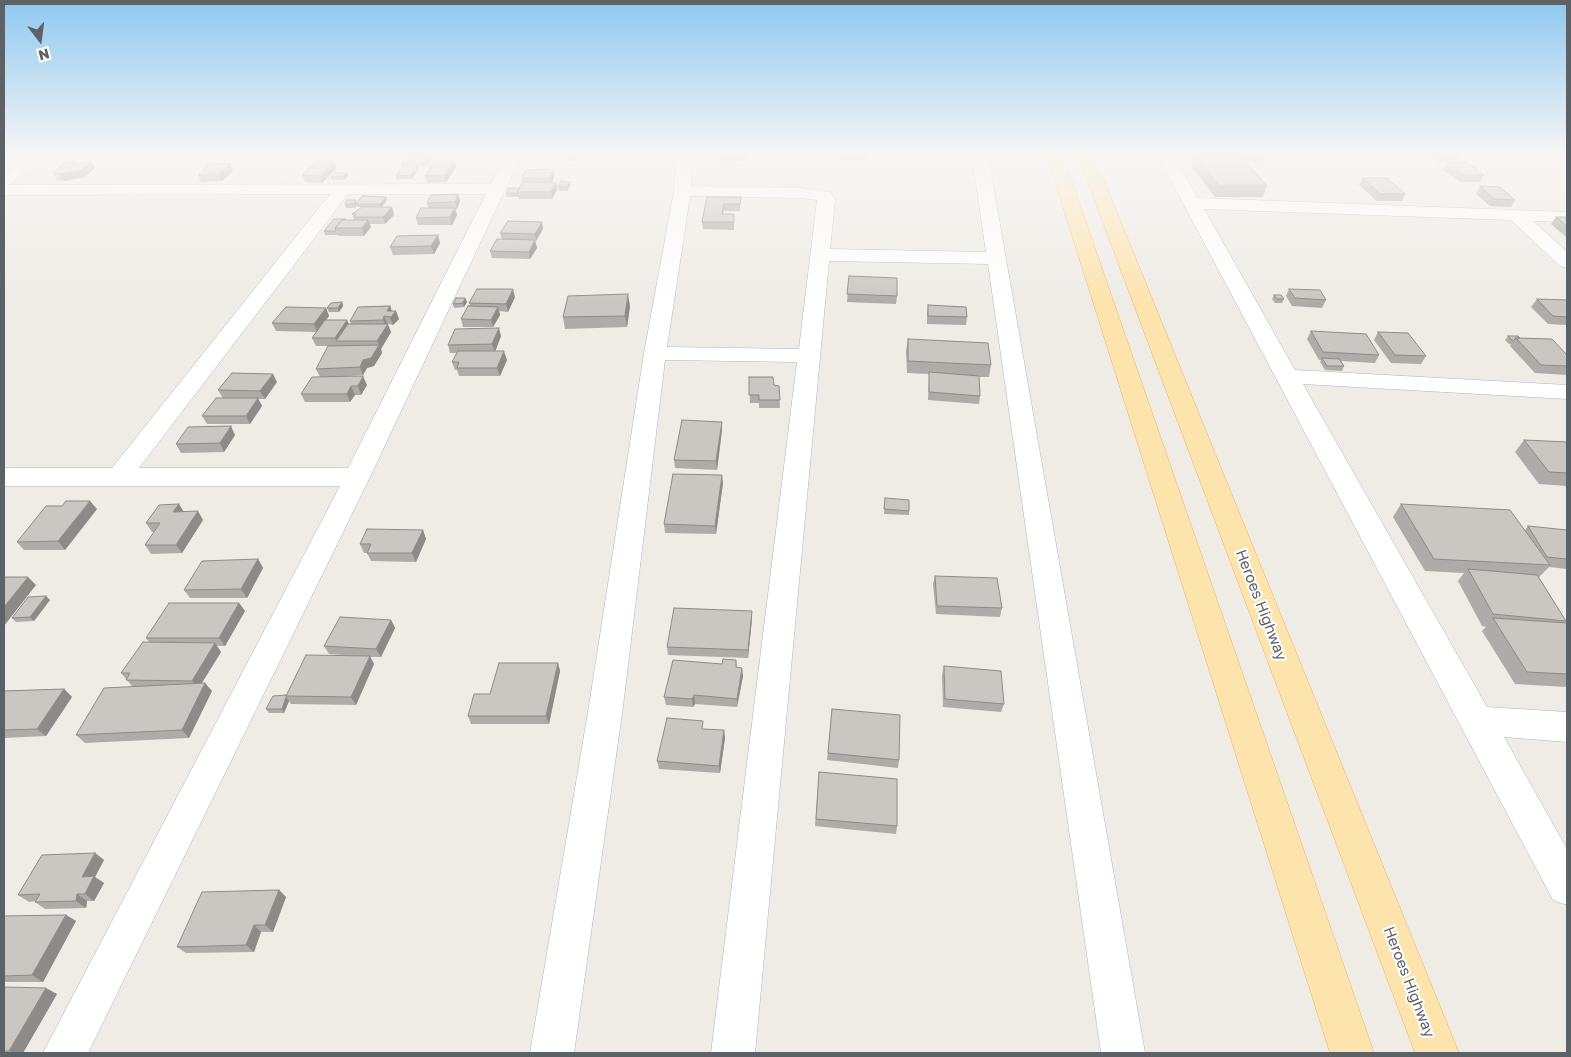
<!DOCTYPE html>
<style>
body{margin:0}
#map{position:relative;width:1571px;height:1057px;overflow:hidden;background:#efece6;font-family:"Golos Text",sans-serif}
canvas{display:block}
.frame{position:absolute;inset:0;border:5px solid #5d6266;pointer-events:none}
.north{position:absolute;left:15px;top:15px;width:50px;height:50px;-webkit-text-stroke:4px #fff;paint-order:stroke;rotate:165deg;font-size:14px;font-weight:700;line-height:20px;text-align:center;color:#5d6266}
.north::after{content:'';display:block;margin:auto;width:18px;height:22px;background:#5d6266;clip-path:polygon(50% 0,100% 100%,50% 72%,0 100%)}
</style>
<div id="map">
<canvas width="1571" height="1057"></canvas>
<div class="frame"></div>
<div class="north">N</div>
</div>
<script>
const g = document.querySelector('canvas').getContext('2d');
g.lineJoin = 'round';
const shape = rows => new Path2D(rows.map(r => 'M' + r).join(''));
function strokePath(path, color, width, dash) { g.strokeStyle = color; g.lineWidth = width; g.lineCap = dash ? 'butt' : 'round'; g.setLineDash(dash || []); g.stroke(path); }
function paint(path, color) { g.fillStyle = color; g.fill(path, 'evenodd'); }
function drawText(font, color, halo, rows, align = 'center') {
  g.font = font + ' "Golos Text",sans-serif'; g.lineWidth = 4; g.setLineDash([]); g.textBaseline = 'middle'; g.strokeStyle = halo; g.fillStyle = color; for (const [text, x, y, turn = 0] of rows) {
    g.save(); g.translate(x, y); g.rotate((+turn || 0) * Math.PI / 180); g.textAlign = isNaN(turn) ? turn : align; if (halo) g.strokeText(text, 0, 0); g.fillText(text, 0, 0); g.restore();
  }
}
const minor = shape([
 [28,156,47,156,8,185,491,184,505,156,521,156,370,477,88,1053,43,1053,340,486,4,486,4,468,112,468,330,194,4,195,4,174,28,156],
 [348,194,486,194,348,468,139,468,348,194],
 [677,156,693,156,691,186,800,188,830,192,835,200,830,249,986,252,972,156,988,156,1145,1053,1101,1053,988,264,829,261,755,1053,711,1053,797,362,665,360,623,706,574,1053,530,1053,589,706,644,353,674,191,677,156],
 [690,196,800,198,817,200,799,349,667,347,690,196],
 [1158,156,1174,156,1198,198,1567,212,1567,222,1533,221,1567,252,1567,268,1560,266,1511,220,1204,209,1295,370,1567,385,1567,399,1303,384,1487,707,1567,712,1567,742,1504,737,1567,849,1567,905,1553,900,1158,156]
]);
const major = shape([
 [1047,156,1063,156,1374,1053,1330,1053,1047,156],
 [1078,156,1094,156,1459,1053,1415,1053,1078,156]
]);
strokePath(minor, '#b1b4b8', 1);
strokePath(major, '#eeb160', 1);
paint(minor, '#fff');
paint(major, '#fde4ad');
paint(shape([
 [116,156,135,156,133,158,116,158],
 [538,156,565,156,564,159,538,159],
 [566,156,577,156,577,157,576,161,566,161],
 [716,156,748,156,748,161,717,162],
 [841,156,868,156,868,160,841,160],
 [1194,156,1267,156,1265,162,1246,162,1267,186,1263,197,1215,197,1191,166],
 [1431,156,1461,156,1458,163,1484,175,1480,182,1460,182,1443,170,1447,163,1439,163],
 [431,160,427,166,418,166,419,168,412,179,397,179,396,176,403,166,401,163],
 [454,160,456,167,446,182,427,183,425,176],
 [78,164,95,168,85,177,64,181,57,180,53,173],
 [230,164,233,171,222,181,201,182,198,175],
 [337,168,322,183,305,182,302,175],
 [347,173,348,176,344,180,332,180,331,177],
 [554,176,552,183,557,190,552,199,519,199,519,197,507,197,506,193,520,188,523,182,522,178],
 [1363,178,1405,194,1402,201,1377,201,1359,185],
 [570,182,570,185,567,191,559,191,558,187],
 [1480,186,1515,200,1511,207,1490,206,1476,194],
 [458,194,460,201,457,209,455,209,457,215,452,225,418,225,416,218,428,208,427,203],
 [386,197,387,200,381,207,392,207,394,215,385,224,369,224,371,227,364,236,338,236,337,234,337,235,325,235,324,231,346,220,354,220,352,214,361,207,357,207,356,204,355,208,346,208,345,204],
 [707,197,741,197,740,211,724,211,723,214,734,214,734,230,703,229,702,222],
 [1556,217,1567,217,1567,238,1551,224],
 [542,222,543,229,535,241,537,248,530,259,492,258,490,251,502,239,500,233],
 [440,243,434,254,393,255,390,247],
 [849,276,897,296,896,304,847,302],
 [1289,289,1326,300,1322,308,1292,306,1286,296],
 [1274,295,1284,299,1282,303,1275,303,1272,299],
 [515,297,508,312,499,311,500,315,493,327,463,327,461,319,470,306,469,303],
 [465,298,467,302,464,307,454,308,453,304],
 [1537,299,1567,300,1567,325,1548,324,1531,307],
 [342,302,343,306,339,312,329,312,327,308],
 [928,305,967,317,966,325,927,324,927,313],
 [390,306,391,311,399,319,393,325,388,324,391,332,381,349,382,353,374,366,367,368,363,375,333,377,367,385,361,395,355,395,350,402,305,402,301,394,320,377,316,369,330,346,316,346,312,338,317,332,276,331,272,323,326,308,329,316,326,320,347,320,349,324,351,324,350,321],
 [630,306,627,327,565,329,563,317],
 [1311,331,1379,355,1375,363,1341,361,1344,366,1342,371,1325,370,1320,362,1321,360,1319,360,1307,339],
 [1378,332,1426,356,1421,364,1391,363,1374,340],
 [501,336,495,351,507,360,500,376,459,376,457,370,455,370,452,362,457,353,450,353,448,345],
 [1508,336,1520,338,1567,355,1567,375,1535,373,1510,346,1511,344,1509,344,1505,340],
 [908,339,991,365,989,377,979,377,980,396,979,404,928,400,929,374,907,373,906,351],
 [749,377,779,386,780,408,759,408,759,403,750,403],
 [277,382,265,399,258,399,262,406,250,424,207,424,202,416,223,398,218,390],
 [722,422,722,430,717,470,675,468,674,460],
 [235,435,224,452,181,453,176,444],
 [1524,440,1567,442,1567,488,1565,486,1566,486,1539,484,1515,452],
 [723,483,716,534,665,533,664,524],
 [885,498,909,511,909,515,884,514],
 [179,504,184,512,203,520,182,553,151,554,145,545,154,532,152,532,146,523],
 [1401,504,1525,530,1528,526,1567,530,1567,569,1549,567,1539,577,1566,621,1564,623,1567,623,1567,687,1515,684,1482,631,1486,627,1482,626,1458,581,1464,573,1425,571,1393,517],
 [97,509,65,550,24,550,17,542],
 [423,530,426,539,416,562,371,561,367,553,364,553,360,544],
 [258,559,263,568,247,598,190,598,184,590],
 [935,576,1002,608,1000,617,936,614,933,584],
 [50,600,34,621,16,622,12,618],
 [239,603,245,611,225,646,217,646,221,652,202,683,212,691,189,738,85,743,76,735,132,686,121,673,149,642,146,638],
 [752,619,748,658,668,655,667,647],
 [391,620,395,628,381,657,370,657,374,664,356,705,291,704,289,701,284,713,269,713,266,709,286,695,357,656,329,654,324,646],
 [736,660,737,667,743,676,737,707,695,704,693,707,666,705,664,697,722,664],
 [558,663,560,671,549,724,471,724,468,716,490,694],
 [944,666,1004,704,1001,712,943,707,942,675],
 [64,689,72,697,46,736,4,738,4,691],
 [832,709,899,760,898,768,827,760],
 [724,730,725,738,720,773,659,769,657,761],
 [819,772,897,826,896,834,815,826],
 [95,853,104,860,95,877,104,883,94,901,87,901,86,908,45,909,35,902,36,901,29,902,18,895],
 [279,890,286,897,273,932,261,932,254,952,186,953,177,947],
 [66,915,76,921,43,982,4,982,4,916],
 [4,987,57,994,23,1053,4,1053]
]), '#aeaba8');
paint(shape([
 [430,156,431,160,427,166,426,163],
 [454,160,456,167,446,182,444,175],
 [92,161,95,168,85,177,64,181,60,174,73,165,76,162,80,169],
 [334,161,337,168,322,183,320,176],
 [230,164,233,171,222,181,219,174],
 [418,165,419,168,412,179,411,175],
 [553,169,554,176,551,185,550,178],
 [347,173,348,176,344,180,343,177],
 [570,182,570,185,567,191,567,187],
 [556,183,557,190,552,199,551,192],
 [458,194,460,201,457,209,455,202],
 [386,197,387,200,381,208,380,204],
 [356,200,357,204,355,208,354,204],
 [392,207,394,215,385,224,383,217],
 [455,208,457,215,452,225,450,217],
 [368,220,371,227,364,236,362,228],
 [542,222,543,229,536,241,535,234],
 [438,235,440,243,434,254,431,246],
 [535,240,537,248,530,259,529,252],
 [513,289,515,297,508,312,506,304],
 [628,294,630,306,627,327,625,316],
 [465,298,467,302,464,307,463,303],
 [342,302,343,306,339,312,338,308],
 [390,306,393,314,396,311,399,319,393,325,387,311],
 [498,307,500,315,493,327,491,320],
 [326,308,329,316,317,332,314,324],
 [384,316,391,332,381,349,382,353,374,366,367,368,363,375,360,367,363,360,379,345,377,341,386,327,383,320],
 [347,320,350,328,337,341,335,338],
 [499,328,501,336,495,352,492,344],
 [504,351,507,360,500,376,497,368],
 [273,374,277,382,265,399,260,391],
 [363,376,367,385,361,395,358,386],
 [351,386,355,395,350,402,347,394],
 [258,398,262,406,250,424,246,416],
 [722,422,722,430,717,470,716,461],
 [231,426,235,435,224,452,220,443],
 [722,475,723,483,716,534,715,526],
 [90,501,97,509,65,550,58,541],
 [179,504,184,513,173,512],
 [198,511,203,520,182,553,176,545],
 [423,530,426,539,416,562,412,553],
 [258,559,263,568,247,598,241,589],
 [28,577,36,585,4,626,4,607],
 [46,596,50,600,34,621,30,617],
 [239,603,245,611,225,646,219,638],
 [752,611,752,619,748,658,748,650],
 [391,620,395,628,381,657,376,649],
 [215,643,221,652,198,689,192,681],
 [370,656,374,664,356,705,351,697],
 [558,663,560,671,549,724,546,716],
 [742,668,743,676,737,707,737,699],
 [205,683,212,691,189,738,182,730],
 [64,689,72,697,46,736,37,729],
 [694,695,695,704,693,707,692,699],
 [286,697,289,701,284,713,282,709],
 [724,730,725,738,720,773,719,766],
 [95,853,104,860,95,877,104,883,94,901,85,894,82,877],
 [279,890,286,897,273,932,265,925],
 [77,894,87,901,86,908,76,901],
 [66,915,76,921,43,982,32,975],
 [254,925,261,932,254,952,246,945],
 [46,988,57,994,23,1053,13,1053,9,1051]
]), '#8d8b88');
const building = shape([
 [406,156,430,156,426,163,401,163,406,156],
 [566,156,575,156,575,157,566,157,566,156],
 [1195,156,1241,156,1267,186,1219,186,1195,156],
 [435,160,454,160,444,175,425,176,435,160],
 [66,161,76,162,73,165,92,161,81,170,60,174,53,173,66,161],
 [317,161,334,161,320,176,302,175,317,161],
 [1467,162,1484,175,1464,175,1447,163,1467,162],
 [210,163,230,164,219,174,198,175,210,163],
 [404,165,418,165,411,175,396,176,404,165],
 [553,169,550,178,522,178,526,170,553,169],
 [335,172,347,173,343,177,331,177,335,172],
 [1363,178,1387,178,1405,194,1380,194,1363,178],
 [561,181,570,182,567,187,558,187,561,181],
 [523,182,556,183,551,192,517,192,523,182],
 [1480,186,1500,187,1515,200,1494,199,1480,186],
 [509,188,520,188,517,192,518,193,506,193,509,188],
 [458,194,455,202,427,203,431,195,458,194],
 [362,196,386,197,380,204,356,204,362,196],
 [707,197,741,197,740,204,724,204,722,214,734,214,734,222,702,222,707,197],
 [347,200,356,200,354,204,345,204,347,200],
 [362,207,392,207,383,217,354,217,356,214,352,214,362,207],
 [421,208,455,208,450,217,416,218,421,208],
 [1556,217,1567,217,1567,226,1556,217],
 [334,219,346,219,342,220,335,228,336,231,324,231,334,219],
 [342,220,368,220,362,228,335,228,342,220],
 [508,221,542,222,535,234,500,233,508,221],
 [438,235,431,246,390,247,397,236,438,235],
 [497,239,535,240,529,252,490,251,497,239],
 [849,276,897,278,897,296,847,294,849,276],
 [477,289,513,289,506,304,469,303,477,289],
 [1289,289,1320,290,1326,300,1295,298,1289,289],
 [628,294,625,316,563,317,568,296,628,294],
 [1274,295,1281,295,1284,299,1277,299,1274,295],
 [456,298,465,298,463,303,453,304,456,298],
 [1537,299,1567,300,1567,317,1553,316,1537,299],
 [342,302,338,308,327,308,331,303,342,302],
 [928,305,966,307,967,317,928,316,928,305],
 [390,306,387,311,396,311,391,317,384,316,383,320,350,321,358,307,390,306],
 [468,306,498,307,491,320,461,319,468,306],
 [286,307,326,308,314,324,272,323,286,307],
 [325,320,347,320,335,338,312,338,325,320],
 [348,324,388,324,377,341,336,341,348,324],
 [499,328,492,344,448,345,455,329,499,328],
 [1311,331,1366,334,1379,355,1323,352,1311,331],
 [1378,332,1408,333,1426,356,1395,355,1378,332],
 [1508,336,1518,336,1520,338,1516,338,1514,340,1512,340,1508,336],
 [1516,338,1552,339,1567,355,1567,366,1541,365,1516,338],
 [908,339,988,343,991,365,908,361,908,339],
 [379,345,371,358,363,360,360,367,316,369,328,346,379,345],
 [458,351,504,351,497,368,457,368,459,362,452,362,458,351],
 [1322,358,1339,359,1344,366,1327,366,1322,358],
 [929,372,979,376,980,396,929,392,929,372],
 [232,373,273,374,260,391,218,390,232,373],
 [363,376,358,386,351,386,347,394,301,394,312,377,363,376],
 [749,377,773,377,774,385,779,386,780,400,759,400,759,395,749,395,749,377],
 [216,398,258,398,246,416,202,416,216,398],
 [682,420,722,422,716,461,674,460,682,420],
 [231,426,220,443,176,444,188,427,231,426],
 [1524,440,1567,442,1567,473,1549,472,1524,440],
 [673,474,722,475,715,526,664,524,673,474],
 [885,498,909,500,909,511,884,509,885,498],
 [66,501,90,501,58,541,17,542,46,506,62,506,66,501],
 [179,504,173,512,198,511,176,545,145,545,160,523,146,523,159,505,179,504],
 [1401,504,1510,510,1550,565,1434,559,1401,504],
 [1528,526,1567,530,1567,559,1547,557,1528,526],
 [367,529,423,530,412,553,367,553,371,544,360,544,367,529],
 [258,559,241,589,184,590,202,561,258,559],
 [1468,569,1537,575,1566,621,1493,614,1468,569],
 [935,576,997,578,1002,608,937,606,935,576],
 [4,577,28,577,4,607,4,577],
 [46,596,30,617,12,618,28,597,46,596],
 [169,603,239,603,219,638,146,638,169,603],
 [674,608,752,611,748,650,667,647,674,608],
 [340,617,391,620,376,649,324,646,340,617],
 [1493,618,1567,623,1567,674,1527,672,1493,618],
 [143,642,215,643,192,681,126,680,130,673,121,673,143,642],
 [306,655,370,656,351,697,286,696,306,655],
 [723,659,736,660,736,667,742,668,737,699,694,695,692,699,664,697,673,660,722,664,723,659],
 [499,663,558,663,546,716,468,716,474,694,490,694,499,663],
 [944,666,1001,671,1004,704,945,699,944,666],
 [205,683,182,730,76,735,104,688,205,683],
 [64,689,37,729,4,730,4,691,64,689],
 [286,695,286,697,282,709,266,709,273,696,286,695],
 [832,709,900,715,899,760,828,753,832,709],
 [667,718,703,721,702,729,724,730,719,766,657,761,667,718],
 [819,772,897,779,897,826,816,819,819,772],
 [95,853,82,877,94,876,85,894,77,894,76,901,35,902,40,894,18,895,42,855,95,853],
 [279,890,265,925,254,925,246,945,177,947,202,892,279,890],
 [66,915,32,975,4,976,4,916,66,915],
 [4,987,46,988,9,1051,4,1051,4,987]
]);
paint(building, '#cac7c3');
strokePath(building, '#8d8b88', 1);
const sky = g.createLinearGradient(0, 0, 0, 304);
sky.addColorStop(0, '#8ec8f0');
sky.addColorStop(0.51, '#f8f6f4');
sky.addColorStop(1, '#f8f6f400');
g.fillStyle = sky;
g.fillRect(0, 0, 1571, 304);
drawText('15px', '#5d6266', '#fff', [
 ["Heroes Highway",1261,605,69],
 ["Heroes Highway",1409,982,69]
]);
</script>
